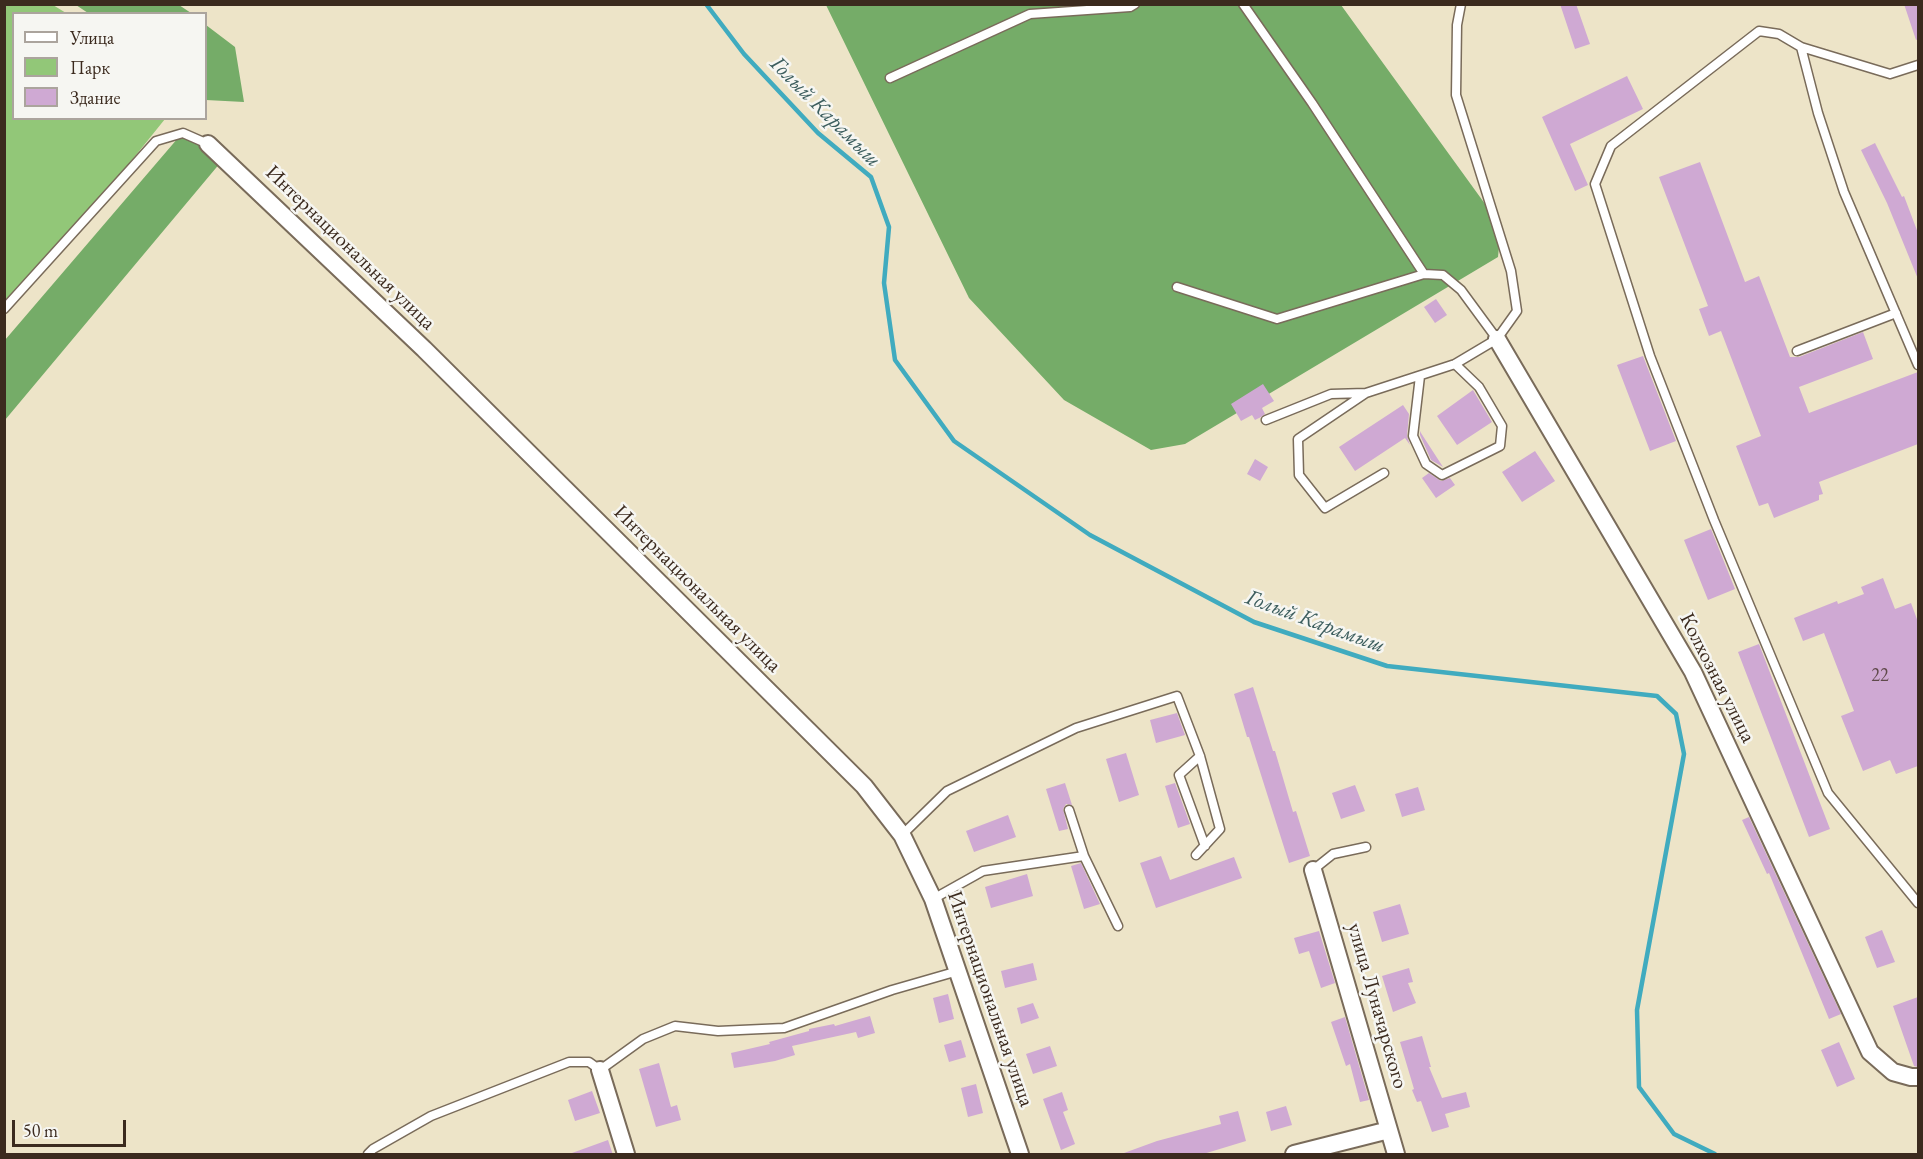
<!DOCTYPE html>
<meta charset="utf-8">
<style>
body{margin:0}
#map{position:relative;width:1923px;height:1159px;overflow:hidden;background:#ede4c8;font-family:"EB Garamond",serif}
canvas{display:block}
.frame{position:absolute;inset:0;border:6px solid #3b2a1e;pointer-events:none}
.legend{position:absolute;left:12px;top:12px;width:195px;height:108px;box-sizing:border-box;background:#f6f6f2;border:2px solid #aba49d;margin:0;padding:8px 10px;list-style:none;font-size:18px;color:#3b2a1e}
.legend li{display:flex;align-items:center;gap:12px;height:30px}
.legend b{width:30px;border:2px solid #aba49d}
.scale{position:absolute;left:12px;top:1120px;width:114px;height:27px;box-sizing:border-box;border:3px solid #3b2a1e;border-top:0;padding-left:8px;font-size:18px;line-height:21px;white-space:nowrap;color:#3b2a1e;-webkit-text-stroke:4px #f6f6f2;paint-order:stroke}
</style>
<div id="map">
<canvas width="1923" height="1159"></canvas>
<div class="frame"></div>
<ul class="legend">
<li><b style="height:8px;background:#fff"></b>Улица</li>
<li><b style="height:16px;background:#92c778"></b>Парк</li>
<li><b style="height:16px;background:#cfa9d3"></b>Здание</li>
</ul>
<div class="scale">50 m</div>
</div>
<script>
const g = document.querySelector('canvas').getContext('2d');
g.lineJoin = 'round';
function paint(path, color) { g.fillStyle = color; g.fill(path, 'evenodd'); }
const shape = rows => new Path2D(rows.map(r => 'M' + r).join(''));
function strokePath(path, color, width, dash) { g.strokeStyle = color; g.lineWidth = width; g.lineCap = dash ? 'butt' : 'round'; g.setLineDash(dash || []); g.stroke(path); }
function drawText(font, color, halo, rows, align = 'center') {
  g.font = font + ' "EB Garamond",serif'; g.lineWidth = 5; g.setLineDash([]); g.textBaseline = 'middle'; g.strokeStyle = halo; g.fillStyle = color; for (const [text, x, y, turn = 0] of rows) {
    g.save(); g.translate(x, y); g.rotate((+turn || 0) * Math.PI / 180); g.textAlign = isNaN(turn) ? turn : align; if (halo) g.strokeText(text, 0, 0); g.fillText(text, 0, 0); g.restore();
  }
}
paint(shape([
 [5,5,53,5,66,13,14,14,14,118,165,119,49,263,5,314]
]), '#92c778');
paint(shape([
 [76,5,179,5,191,13,88,13],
 [826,5,1341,5,1501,226,1498,257,1185,444,1151,450,1064,400,969,298],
 [206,25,235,47,244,102,206,100],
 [184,131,226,156,5,420,5,340]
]), '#75ac68');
strokePath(shape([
 [706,4,744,54,818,133,871,177,889,227,884,283,895,360,954,441,1090,535,1254,622,1387,666,1657,696,1676,714,1684,754,1637,1010,1639,1087,1674,1134,1715,1154]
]), '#40abbf', 4.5);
paint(shape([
 [1560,4,1576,4,1590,44,1575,49],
 [1904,4,1918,4,1918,39,1916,40],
 [1627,76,1643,109,1570,144,1588,185,1575,191,1542,117],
 [1875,143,1902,197,1904,196,1918,233,1918,279,1887,203,1861,150],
 [1700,162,1745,282,1759,276,1790,357,1799,357,1863,332,1873,359,1799,387,1809,413,1918,372,1918,444,1819,482,1823,494,1819,495,1819,500,1774,518,1768,503,1759,506,1736,446,1761,436,1721,331,1709,336,1699,309,1708,306,1659,177],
 [1436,299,1447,315,1435,323,1424,307],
 [1643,356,1676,441,1650,451,1617,365],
 [1263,384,1274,401,1262,408,1265,414,1261,417,1255,420,1252,415,1241,421,1231,404],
 [1473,390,1492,422,1457,445,1437,416],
 [1403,405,1409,414,1407,436,1410,445,1405,438,1355,471,1339,447],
 [1420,431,1421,433,1443,467,1431,460,1420,435],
 [1535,451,1555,481,1522,502,1502,472],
 [1255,459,1268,467,1260,481,1247,474],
 [1429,473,1441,481,1450,478,1455,485,1436,498,1422,478],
 [1711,529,1735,589,1708,600,1684,540],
 [1883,578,1895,609,1911,603,1918,622,1918,766,1896,774,1890,760,1863,771,1841,716,1854,711,1824,633,1803,641,1794,618,1837,601,1838,604,1864,594,1861,587],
 [1759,644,1830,829,1809,837,1738,652],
 [1253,687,1273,751,1275,751,1293,812,1296,811,1310,856,1289,863,1249,737,1247,737,1234,694],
 [1177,713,1185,735,1156,743,1150,720],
 [1126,753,1139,795,1119,802,1106,759],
 [1065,783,1072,805,1066,804,1063,809,1068,829,1059,831,1046,789],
 [1175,783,1190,824,1178,828,1165,786],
 [1355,785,1365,811,1341,819,1332,793],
 [1418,787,1425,810,1402,817,1395,794],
 [1008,815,1016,837,974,852,966,831],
 [1749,817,1841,1014,1829,1019,1769,873,1767,874,1742,820],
 [1161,856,1170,880,1234,857,1242,878,1156,908,1140,863],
 [1081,863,1100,904,1084,909,1071,866],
 [1027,874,1033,896,991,908,985,887],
 [1400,904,1409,934,1382,942,1373,912],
 [1882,930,1895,962,1877,968,1865,937],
 [1319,931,1335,983,1321,988,1309,951,1299,954,1294,938],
 [1033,963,1037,980,1005,988,1001,971],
 [1409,968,1413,982,1408,983,1416,1003,1393,1012,1382,976],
 [948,994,954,1019,939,1023,933,998],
 [1918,997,1918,1067,1914,1066,1893,1006],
 [1033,1003,1039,1018,1021,1024,1017,1008],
 [870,1016,875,1033,858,1038,856,1032,792,1046,795,1055,775,1061,734,1068,731,1053,770,1044,769,1042,809,1031,809,1029,834,1024,835,1026],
 [1345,1017,1369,1100,1360,1102,1350,1064,1346,1066,1331,1022],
 [1422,1036,1431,1067,1429,1067,1442,1098,1466,1092,1470,1107,1445,1114,1449,1127,1432,1132,1421,1101,1417,1102,1412,1090,1414,1089,1400,1042],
 [961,1040,966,1057,949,1062,944,1045],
 [1839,1042,1855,1079,1837,1087,1821,1050],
 [1050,1046,1057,1066,1033,1074,1026,1054],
 [659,1063,671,1107,677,1105,681,1120,656,1127,639,1069],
 [976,1084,983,1113,968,1117,961,1088],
 [592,1091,600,1113,575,1121,568,1100],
 [1062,1092,1068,1110,1063,1112,1075,1144,1061,1150,1043,1099],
 [1286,1106,1292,1125,1271,1131,1266,1112],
 [1238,1111,1246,1141,1200,1155,1124,1155,1124,1153,1157,1141,1221,1124,1219,1116],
 [608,1140,613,1155,573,1155,572,1153]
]), '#cfa9d3');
const service = shape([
 [1243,4,1312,103,1424,274],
 [1801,47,1818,113,1844,192,1918,365],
 [1918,65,1890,74,1801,47,1779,34,1759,31,1611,146,1595,184,1650,356,1714,520,1828,793,1918,903],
 [890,78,1030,14,1130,7,1135,4],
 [1177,287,1277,319,1424,274,1443,275,1461,290,1497,339],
 [4,309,156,141,183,133,208,144],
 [1797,351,1896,313],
 [1420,376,1413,436,1426,464,1442,475,1500,446,1502,426,1479,387,1455,364],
 [1266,420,1331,394,1366,393],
 [1384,473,1325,508,1299,475,1298,439,1366,393,1455,364,1497,339,1517,311,1511,271,1456,95,1457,25,1461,4],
 [1200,756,1179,775,1205,846],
 [1069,810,1084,856,1118,926],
 [902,835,947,791,1076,728,1177,696,1200,756,1220,829,1196,855],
 [1313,870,1333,854,1366,847],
 [933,899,983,871,1084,856],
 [368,1154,373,1149,431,1116,569,1062,589,1062,600,1070,643,1039,675,1026,718,1031,784,1028,892,990,958,971]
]);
const minor = shape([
 [208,144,424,349,864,786,902,835,933,899,1020,1154],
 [1497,339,1693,672,1870,1052,1893,1072,1911,1077,1918,1077],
 [1313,870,1396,1154],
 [600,1070,626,1154],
 [1294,1154,1389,1130]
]);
strokePath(service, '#796b5a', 11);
strokePath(minor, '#796b5a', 20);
strokePath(service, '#fff', 8);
strokePath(minor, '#fff', 16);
drawText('18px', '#604a4b', null, [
 ["22",1880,676]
]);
drawText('21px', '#3b2a1e', '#f6f6f2', [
 ["Интернациональная улица",350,248,44],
 ["Интернациональная улица",697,589,45],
 ["Колхозная улица",1717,678,63],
 ["Интернациональная улица",990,999,71],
 ["улица Луначарского",1377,1006,74]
]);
drawText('italic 22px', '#3d5e5e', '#f6f6f2', [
 ["Голый Карамыш",825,112,45],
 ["Голый Карамыш",1315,622,20]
]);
</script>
